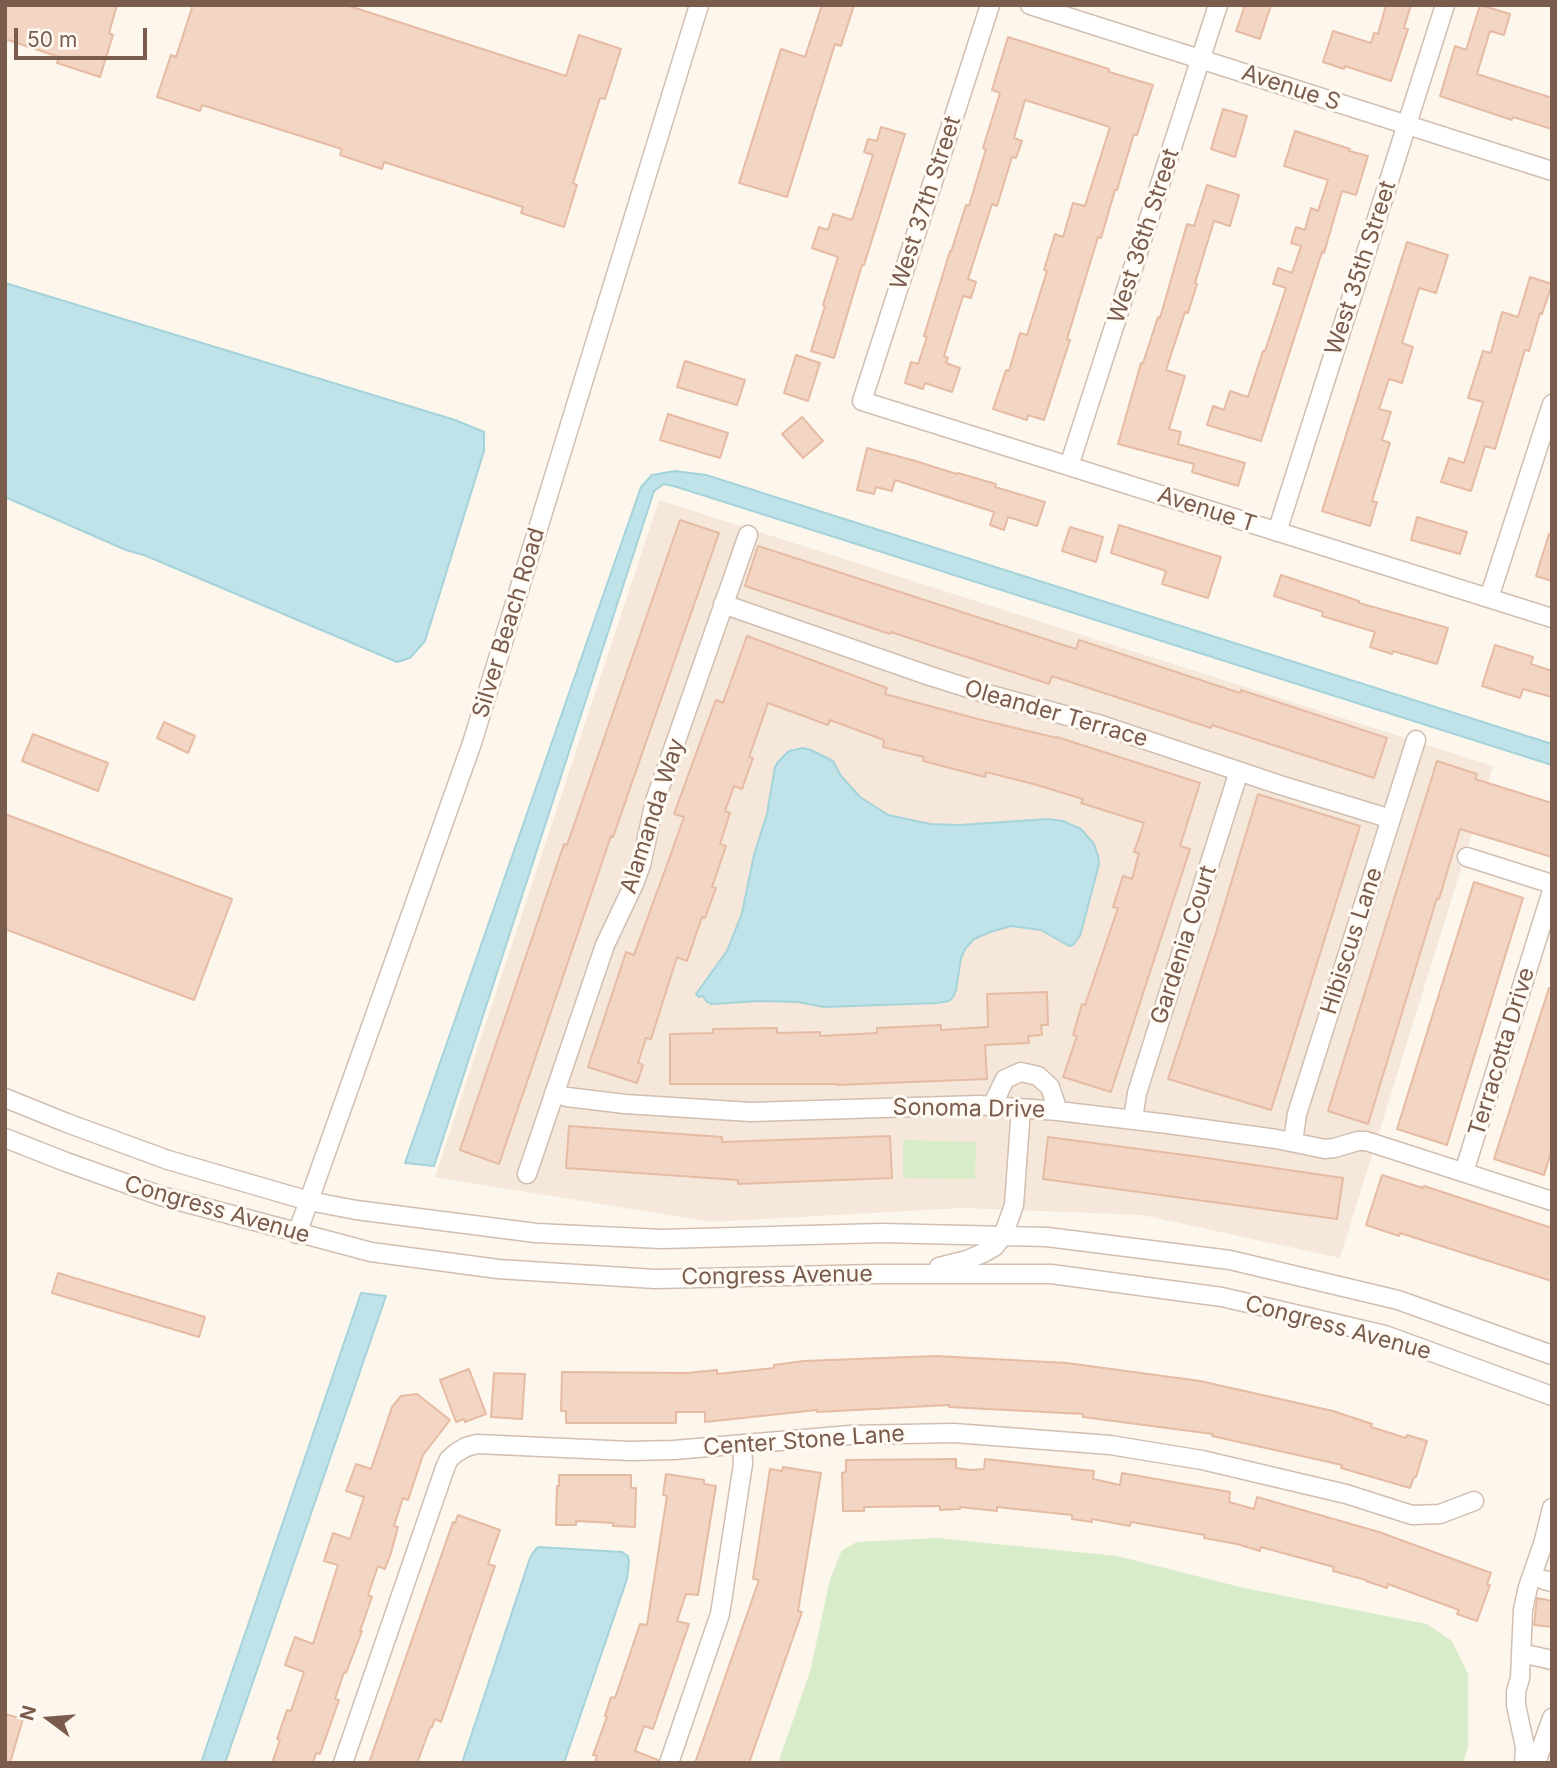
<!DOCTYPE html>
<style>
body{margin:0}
#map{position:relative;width:1557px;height:1768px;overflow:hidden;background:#fdf6ec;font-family:Inter,sans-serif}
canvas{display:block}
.frame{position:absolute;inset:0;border:7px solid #7a5c4d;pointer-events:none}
.north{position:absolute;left:14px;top:1684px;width:70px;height:70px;-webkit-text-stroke:5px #fffaf3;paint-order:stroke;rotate:286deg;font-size:19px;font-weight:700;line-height:28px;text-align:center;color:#7a5c4d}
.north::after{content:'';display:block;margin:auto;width:24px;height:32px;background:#7a5c4d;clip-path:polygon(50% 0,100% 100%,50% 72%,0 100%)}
.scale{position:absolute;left:14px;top:28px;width:133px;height:32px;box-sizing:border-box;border:4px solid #7a5c4d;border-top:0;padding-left:9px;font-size:21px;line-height:24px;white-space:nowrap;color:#7a5c4d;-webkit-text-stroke:5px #fffaf3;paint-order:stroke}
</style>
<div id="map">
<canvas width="1557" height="1768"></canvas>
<div class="frame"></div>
<div class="north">N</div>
<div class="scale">50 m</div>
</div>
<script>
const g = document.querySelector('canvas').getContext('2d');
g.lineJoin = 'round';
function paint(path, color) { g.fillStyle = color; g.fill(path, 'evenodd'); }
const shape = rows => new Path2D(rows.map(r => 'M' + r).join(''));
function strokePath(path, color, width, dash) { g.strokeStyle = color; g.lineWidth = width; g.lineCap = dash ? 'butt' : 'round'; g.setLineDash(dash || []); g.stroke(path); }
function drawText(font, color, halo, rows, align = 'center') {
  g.font = font + ' Inter,sans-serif'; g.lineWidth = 6; g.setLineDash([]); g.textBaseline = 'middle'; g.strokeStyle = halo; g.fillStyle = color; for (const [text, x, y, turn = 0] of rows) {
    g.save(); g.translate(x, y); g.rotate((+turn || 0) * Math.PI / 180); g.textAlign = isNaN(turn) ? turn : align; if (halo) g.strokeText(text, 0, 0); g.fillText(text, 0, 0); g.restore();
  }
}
paint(shape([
 [659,500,1493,766,1340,1258,1142,1215,962,1208,711,1222,435,1177]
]), '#f5e8da');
paint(shape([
 [903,1140,976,1142,975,1179,903,1178],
 [936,1538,1117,1556,1244,1588,1427,1624,1452,1641,1468,1674,1468,1747,1463,1763,778,1763,810,1672,830,1579,842,1550,857,1542]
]), '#d8ecc9');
const water = shape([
 [5,283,455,420,484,432,484,451,425,641,410,658,397,662,144,555,126,550,5,497,5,283],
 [675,471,706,475,1552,744,1552,765,677,487,664,484,654,491,434,1166,405,1163,641,487,652,475,675,471],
 [803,748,811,750,833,761,841,776,860,797,888,815,930,824,960,825,1048,819,1063,821,1081,829,1094,844,1098,856,1099,864,1080,936,1076,941,1073,945,1069,946,1041,930,1011,926,990,932,974,939,965,949,961,958,956,990,953,997,949,1001,937,1003,824,1007,798,1002,759,1001,712,1004,707,1002,703,996,699,997,696,994,727,951,742,913,754,855,767,814,775,767,778,762,789,751,803,748],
 [361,1293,386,1296,225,1763,201,1763,361,1293],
 [538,1547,622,1552,628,1556,629,1562,627,1579,564,1763,462,1763,530,1558,533,1553,538,1547]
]);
paint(water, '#bfe3e8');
strokePath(water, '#a5d3da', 2);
const building = shape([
 [5,5,117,5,109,33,113,35,100,77,57,63,59,57,5,39,5,5],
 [193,5,346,5,566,76,579,35,621,49,605,99,600,98,573,183,577,185,564,227,521,213,523,207,384,162,382,169,340,155,342,149,202,105,200,111,157,97,171,55,176,57,193,5],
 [822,5,854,5,841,46,835,44,787,197,739,183,781,49,805,57,822,5],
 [1245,5,1271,5,1260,39,1236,31,1245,5],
 [1386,5,1411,5,1404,28,1408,29,1391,81,1345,66,1344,69,1323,62,1333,31,1371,43,1374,33,1378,34,1386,5],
 [1480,5,1510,14,1504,35,1490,31,1477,74,1552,98,1552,129,1513,117,1512,120,1440,96,1455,46,1466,50,1480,5],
 [1008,37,1109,69,1109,72,1153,85,1137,135,1134,134,1117,190,1115,190,1101,238,1098,237,1067,339,1070,340,1044,420,1028,415,1027,420,993,409,1006,370,1009,371,1020,333,1027,335,1047,271,1044,270,1055,234,1063,237,1073,203,1085,206,1110,127,1025,100,1014,138,1022,141,1016,158,1012,157,997,206,992,204,968,279,976,282,971,298,963,296,944,356,948,358,946,363,960,368,952,392,925,383,923,389,905,383,911,362,918,364,927,337,924,336,950,251,951,252,966,205,969,206,986,149,983,148,1000,93,992,90,1008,37],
 [1223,109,1247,116,1235,157,1211,149,1223,109],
 [881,127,905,134,864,265,862,265,834,358,811,351,825,306,823,305,838,257,812,248,819,227,828,230,833,214,852,220,873,155,864,152,868,139,877,141,881,127],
 [1295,131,1350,149,1349,151,1368,156,1356,195,1342,191,1324,253,1322,252,1261,441,1207,425,1213,406,1224,410,1230,391,1248,397,1263,351,1265,351,1286,288,1273,284,1278,268,1292,273,1301,246,1291,243,1296,227,1305,230,1311,208,1318,211,1328,180,1284,166,1295,131],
 [1207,185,1239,195,1230,226,1214,221,1195,283,1197,284,1188,313,1185,312,1166,370,1185,376,1169,429,1181,432,1178,444,1245,463,1238,486,1192,472,1194,464,1118,444,1141,363,1143,363,1158,317,1160,318,1187,224,1194,226,1207,185],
 [1407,242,1448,255,1436,293,1419,288,1402,343,1413,347,1402,383,1389,379,1379,409,1391,412,1382,440,1390,443,1372,501,1377,502,1370,526,1322,511,1407,242],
 [1530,277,1552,284,1542,314,1540,313,1529,351,1525,350,1495,449,1485,446,1471,491,1441,482,1449,458,1464,463,1483,402,1468,398,1483,351,1491,353,1502,312,1518,317,1530,277],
 [796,355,820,363,808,401,784,393,796,355],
 [685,361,745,380,737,405,677,387,685,361],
 [668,414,728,433,720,458,660,440,668,414],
 [802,417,823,441,803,458,782,434,802,417],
 [867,448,912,460,957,474,958,473,996,484,995,487,1045,502,1037,526,1008,517,1004,530,990,525,994,512,895,480,892,491,876,487,874,494,857,490,867,448],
 [1417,517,1467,532,1460,554,1411,540,1417,517],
 [680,520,719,533,613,837,611,836,499,1164,460,1150,564,844,567,845,680,520],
 [1119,525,1221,557,1208,598,1162,584,1166,571,1111,553,1119,525],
 [1070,527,1103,537,1096,562,1062,551,1070,527],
 [1549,534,1552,535,1552,581,1536,576,1549,534],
 [758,546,1076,649,1079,640,1240,693,1241,690,1387,738,1374,778,1212,725,1211,728,1052,676,1049,684,891,632,890,634,745,586,758,546],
 [1281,575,1359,601,1359,603,1448,628,1437,664,1393,651,1392,654,1370,647,1375,632,1322,616,1323,612,1274,596,1281,575],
 [747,636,887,688,885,694,978,719,1057,738,1057,737,1200,783,1180,846,1190,849,1111,1092,1063,1077,1077,1036,1073,1035,1082,1004,1085,1005,1118,908,1113,907,1123,876,1132,879,1139,853,1134,852,1144,823,1081,803,1083,799,1037,785,986,772,985,777,923,761,924,757,883,747,884,740,830,720,828,725,768,703,749,757,753,758,742,789,734,786,725,811,730,813,720,844,726,846,712,887,716,888,705,918,702,917,687,961,677,957,651,1039,646,1038,638,1063,643,1065,637,1083,588,1067,626,952,634,955,668,862,684,817,674,814,704,732,716,700,723,703,747,636],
 [1495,645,1533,657,1531,664,1552,671,1552,697,1523,689,1520,698,1482,686,1495,645],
 [164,722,195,736,188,753,157,738,164,722],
 [33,734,108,763,98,791,22,761,33,734],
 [1437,761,1477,774,1475,779,1552,803,1552,857,1460,829,1439,899,1437,898,1368,1124,1328,1111,1437,761],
 [1258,794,1360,826,1271,1110,1168,1079,1216,933,1258,794],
 [5,814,232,899,194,1000,5,929,5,814],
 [1474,882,1523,898,1447,1145,1397,1129,1474,882],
 [1549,988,1552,989,1552,1149,1544,1175,1494,1159,1549,988],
 [1047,992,1048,1025,1041,1025,1042,1035,1028,1036,1029,1043,985,1045,987,1079,837,1085,837,1084,670,1084,670,1034,713,1033,713,1029,777,1028,777,1033,820,1032,820,1036,877,1033,877,1028,941,1025,941,1030,988,1027,987,994,1047,992],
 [569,1126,722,1137,722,1142,890,1136,892,1178,738,1184,738,1180,566,1168,569,1126],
 [1048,1137,1200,1157,1343,1178,1337,1219,1043,1179,1048,1137],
 [1382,1175,1423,1188,1424,1186,1552,1228,1552,1281,1400,1233,1399,1236,1366,1225,1382,1175],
 [58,1273,205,1317,199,1337,52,1293,58,1273],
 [936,1356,1067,1363,1200,1381,1333,1411,1372,1424,1371,1427,1406,1438,1407,1435,1427,1441,1416,1477,1414,1477,1410,1488,1341,1468,1342,1465,1212,1436,1213,1434,1083,1417,1083,1414,949,1407,949,1405,817,1412,817,1410,705,1422,705,1412,676,1412,676,1423,566,1423,566,1411,561,1411,562,1372,687,1373,717,1370,717,1374,774,1368,774,1365,804,1361,936,1356],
 [469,1369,486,1414,465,1422,464,1419,456,1422,440,1380,469,1369],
 [494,1373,525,1374,522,1419,491,1417,494,1373],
 [417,1394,450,1420,423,1455,408,1500,403,1498,394,1526,398,1527,391,1553,385,1569,378,1566,368,1595,372,1597,360,1631,362,1631,346,1673,344,1672,335,1699,339,1700,320,1754,316,1753,313,1763,272,1763,280,1740,277,1739,287,1710,291,1711,304,1672,285,1665,295,1637,313,1644,338,1565,324,1561,333,1533,350,1539,364,1497,346,1491,356,1464,371,1469,392,1407,401,1396,417,1394],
 [956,1459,956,1468,971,1470,984,1469,985,1459,1094,1471,1093,1479,1120,1485,1122,1473,1230,1492,1229,1502,1254,1509,1257,1497,1379,1532,1491,1573,1487,1584,1490,1585,1477,1621,1457,1614,1459,1610,1388,1584,1387,1588,1366,1581,1366,1580,1333,1571,1334,1567,1261,1547,1260,1551,1237,1544,1204,1538,1205,1535,1131,1522,1130,1526,1092,1519,1092,1522,1072,1519,1072,1515,997,1507,997,1511,960,1507,960,1509,940,1510,940,1506,864,1507,864,1511,843,1511,842,1473,846,1472,846,1460,956,1459],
 [783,1467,821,1473,798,1611,802,1612,749,1763,695,1763,759,1580,753,1579,770,1469,782,1471,783,1467],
 [666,1474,704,1480,704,1484,716,1486,698,1595,686,1594,677,1621,689,1624,653,1729,644,1726,635,1751,658,1760,658,1763,595,1763,597,1756,593,1755,607,1717,605,1716,611,1697,615,1698,640,1624,647,1625,667,1496,663,1495,666,1474],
 [559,1475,631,1475,631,1488,636,1488,635,1527,613,1526,613,1523,576,1521,576,1525,556,1525,557,1486,559,1486,559,1475],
 [458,1515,500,1530,488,1564,495,1566,441,1722,435,1719,432,1727,430,1728,417,1763,369,1763,453,1522,455,1523,458,1515],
 [1537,1598,1552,1601,1552,1627,1534,1625,1537,1598],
 [5,1714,23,1719,10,1763,5,1763,5,1714]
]);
paint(building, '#f3d5c3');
strokePath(building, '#e6bba3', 2);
const minor = shape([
 [990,5,862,401,1552,618],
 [1030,5,1552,171],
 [1069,466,1218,5],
 [1277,532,1445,5],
 [1489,598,1552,404],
 [723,604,930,676,987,694,1101,725,1280,785,1391,819],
 [1467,857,1552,884],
 [554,1093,567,1097,625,1104,751,1112,979,1105,1058,1111,1168,1124,1276,1139,1325,1149,1334,1148,1358,1141,1366,1141,1552,1201],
 [5,1098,67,1123,168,1160,309,1201,356,1210,536,1233,662,1239,881,1233,1047,1237,1230,1260,1398,1300,1552,1355],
 [992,1106,1005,1079,1021,1072,1038,1076,1050,1087,1058,1111],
 [1133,1119,1137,1093,1239,771],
 [5,1138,66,1162,161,1196,371,1252,498,1269,655,1279,876,1274,1051,1274,1222,1297,1385,1335,1552,1396],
 [1293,1142,1297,1114,1416,740],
 [1464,1172,1552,891],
 [527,1174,605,945,634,884,641,865,655,801,748,535],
 [297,1234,472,743,699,5],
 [939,1267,967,1260,985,1252,994,1247,1003,1236,1014,1205,1021,1109],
 [1544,1580,1552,1582],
 [1530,1655,1552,1660],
 [343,1763,445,1468,449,1459,456,1453,466,1447,477,1444,630,1451,674,1450,850,1435,954,1433,1110,1445,1202,1460,1346,1494,1412,1515,1440,1514,1474,1501],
 [669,1763,720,1614,743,1464,742,1444],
 [1524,1763,1525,1747,1516,1705,1516,1692,1520,1678,1523,1610,1528,1587,1543,1544,1552,1508],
 [1536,1763,1552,1718]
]);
strokePath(minor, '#d1beb0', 21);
strokePath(minor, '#fff', 18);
drawText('23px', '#7a5c4d', '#fffaf3', [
 ["Avenue S",1291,88,18],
 ["West 37th Street",926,203,-72],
 ["West 36th Street",1144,236,-72],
 ["West 35th Street",1361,268,-72],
 ["Avenue T",1207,510,18],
 ["Silver Beach Road",509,623,-73],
 ["Oleander Terrace",1056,714,16],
 ["Alamanda Way",653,816,-72],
 ["Hibiscus Lane",1352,941,-72],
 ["Gardenia Court",1184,945,-72],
 ["Terracotta Drive",1502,1052,-73],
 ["Sonoma Drive",969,1109,1],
 ["Congress Avenue",217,1210,16],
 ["Congress Avenue",777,1276,-1],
 ["Congress Avenue",1338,1328,15],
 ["Center Stone Lane",804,1441,-4]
]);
</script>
